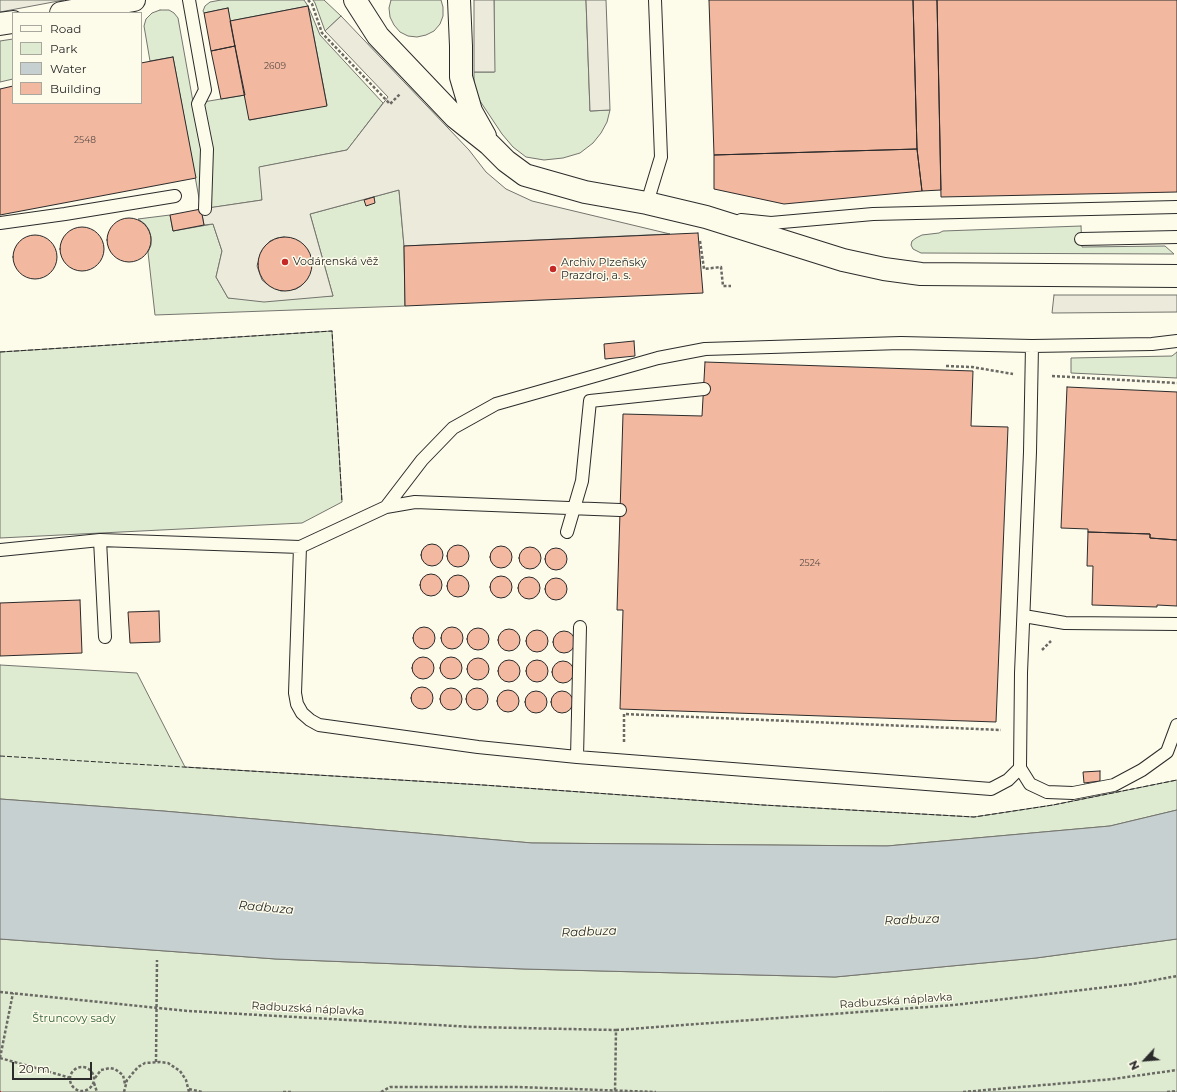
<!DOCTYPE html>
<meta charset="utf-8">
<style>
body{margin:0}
#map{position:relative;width:1177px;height:1092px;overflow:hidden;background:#fdfbea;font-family:Montserrat,sans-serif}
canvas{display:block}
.legend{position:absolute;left:12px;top:12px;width:130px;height:92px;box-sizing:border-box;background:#fdfbea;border:1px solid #a9a89e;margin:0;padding:5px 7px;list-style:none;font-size:12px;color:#2b2b2b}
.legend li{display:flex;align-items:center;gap:8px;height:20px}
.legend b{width:20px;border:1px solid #a9a89e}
.north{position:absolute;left:1125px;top:1040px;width:40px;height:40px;-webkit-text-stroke:3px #fdfbea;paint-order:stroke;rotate:244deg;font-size:11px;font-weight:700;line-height:16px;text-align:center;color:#2b2b2b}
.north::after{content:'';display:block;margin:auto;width:14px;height:18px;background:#2b2b2b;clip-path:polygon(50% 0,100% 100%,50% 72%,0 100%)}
.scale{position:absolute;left:12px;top:1062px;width:80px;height:18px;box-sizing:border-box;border:2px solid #2b2b2b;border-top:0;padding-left:5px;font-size:12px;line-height:14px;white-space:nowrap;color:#2b2b2b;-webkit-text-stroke:3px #fdfbea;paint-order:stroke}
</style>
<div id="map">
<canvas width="1177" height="1092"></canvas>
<ul class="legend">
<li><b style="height:5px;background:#fdfbea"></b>Road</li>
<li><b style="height:11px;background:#deebd1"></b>Park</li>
<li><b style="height:11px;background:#c7d0d0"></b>Water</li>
<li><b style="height:11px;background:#f2b8a0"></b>Building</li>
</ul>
<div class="north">N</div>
<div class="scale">20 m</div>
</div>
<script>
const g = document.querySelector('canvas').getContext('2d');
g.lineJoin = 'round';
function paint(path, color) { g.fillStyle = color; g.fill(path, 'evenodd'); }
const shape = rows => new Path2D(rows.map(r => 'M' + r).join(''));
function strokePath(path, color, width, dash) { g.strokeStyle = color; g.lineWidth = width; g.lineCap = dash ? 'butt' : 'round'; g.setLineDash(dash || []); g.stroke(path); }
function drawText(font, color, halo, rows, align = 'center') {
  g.font = font + ' Montserrat,sans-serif'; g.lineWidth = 3; g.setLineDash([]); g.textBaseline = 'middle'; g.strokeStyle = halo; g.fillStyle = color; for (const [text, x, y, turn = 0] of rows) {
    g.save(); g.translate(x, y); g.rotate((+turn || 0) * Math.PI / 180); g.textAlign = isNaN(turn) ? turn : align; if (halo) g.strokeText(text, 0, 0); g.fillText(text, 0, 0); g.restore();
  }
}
const green = shape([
 [221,0,304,0,308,6,320,35,383,103,347,150,260,167,262,200,209,208,203,102,245,95,250,120,327,105,308,6,230,21,228,8,204,13,203,11,205,6,210,2,221,0],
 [313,0,324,0,341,16,325,31,315,3,313,0],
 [391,0,441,0,443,7,443,16,440,24,434,31,426,35,417,37,408,36,400,32,394,25,390,17,389,8,391,0],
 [494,0,586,0,590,111,610,110,607,122,601,133,593,143,580,153,563,158,544,160,526,157,513,147,502,134,480,101,474,85,474,72,494,72,494,0],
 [160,10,169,10,174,13,178,18,202,152,201,209,173,57,150,61,144,26,146,19,152,13,160,10],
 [13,39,13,79,0,82,0,41,13,39],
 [399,190,404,246,405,306,155,315,148,252,151,245,151,237,149,230,145,224,138,219,170,215,173,231,213,224,222,251,216,277,228,298,333,296,310,214,399,190],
 [1081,226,1082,247,1165,246,1174,254,921,253,913,249,911,245,912,241,916,238,922,235,939,233,943,231,1081,226],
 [332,331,342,502,302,523,0,538,0,352,332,331],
 [1177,352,1177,378,1071,373,1071,358,1172,356,1177,352],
 [0,665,137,673,185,767,483,785,763,805,974,817,1053,805,1177,780,1177,810,1110,826,887,846,532,843,163,811,0,799,0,665],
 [0,939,276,959,524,969,835,977,1036,958,1177,939,1177,1092,0,1092,0,939]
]);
paint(green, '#deebd1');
strokePath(green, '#74746e', 1);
const parking = shape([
 [0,0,64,0,0,12,0,0],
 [474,0,494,0,495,72,474,72,474,0],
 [586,0,606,0,610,110,590,111,586,0],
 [341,16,469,150,486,172,506,189,532,201,670,234,404,246,399,190,310,214,333,296,264,302,228,298,216,277,222,251,213,224,204,225,201,209,262,200,259,167,347,150,388,97,325,31,341,16],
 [284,237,298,241,303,245,308,251,312,265,307,279,302,285,296,289,281,291,268,285,262,280,257,266,261,252,265,246,270,241,277,238,284,237],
 [1054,295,1177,295,1177,312,1052,313,1054,295]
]);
paint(parking, '#eceadb');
strokePath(parking, '#74746e', 1);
const water = shape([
 [0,799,163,811,532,843,887,846,1110,826,1177,810,1177,939,1036,958,835,977,524,969,276,959,0,939,0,799]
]);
paint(water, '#c7d0d0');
strokePath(water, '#74746e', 1);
const building = shape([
 [709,0,913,0,917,149,714,155,709,0],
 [913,0,937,0,941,190,922,191,917,149,913,0],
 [937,0,1177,0,1177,192,941,197,937,0],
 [308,6,327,106,249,120,230,21,308,6],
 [228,8,235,46,211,51,204,13,228,8],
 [235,46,245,95,221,99,211,51,235,46],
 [173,57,196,178,0,215,0,89,13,86,13,103,141,103,141,63,173,57],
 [917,149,922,191,784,204,714,189,714,155,917,149],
 [374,197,375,203,366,206,364,200,374,197],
 [201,209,204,225,173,231,170,215,201,209],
 '107 240a22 22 0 1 1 44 0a22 22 0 1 1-44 0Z',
 '60 249a22 22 0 1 1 44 0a22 22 0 1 1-44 0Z',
 [698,233,703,293,405,306,404,246,698,233],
 '13 257a22 22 0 1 1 44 0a22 22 0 1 1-44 0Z',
 '258 264a27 27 0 1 1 54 0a27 27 0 1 1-54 0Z',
 [634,341,635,356,605,359,604,344,634,341],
 [705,362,973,371,971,426,1008,427,996,722,620,709,623,610,617,610,623,414,702,416,705,362],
 [1067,387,1177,392,1177,540,1150,538,1150,534,1088,532,1088,529,1061,528,1067,387],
 [1088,532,1150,534,1150,538,1177,540,1177,606,1157,605,1157,607,1092,605,1093,566,1087,566,1088,532],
 '421 555a11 11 0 1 1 22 0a11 11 0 1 1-22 0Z',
 '447 556a11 11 0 1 1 22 0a11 11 0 1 1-22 0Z',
 '490 557a11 11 0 1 1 22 0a11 11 0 1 1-22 0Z',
 '519 558a11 11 0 1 1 22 0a11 11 0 1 1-22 0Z',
 '545 559a11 11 0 1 1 22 0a11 11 0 1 1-22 0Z',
 '420 585a11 11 0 1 1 22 0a11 11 0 1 1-22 0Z',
 '447 586a11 11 0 1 1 22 0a11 11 0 1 1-22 0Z',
 '490 587a11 11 0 1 1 22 0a11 11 0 1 1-22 0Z',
 '518 588a11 11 0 1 1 22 0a11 11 0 1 1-22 0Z',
 '545 589a11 11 0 1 1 22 0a11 11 0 1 1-22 0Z',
 [80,600,82,653,0,656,0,603,80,600],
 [159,611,160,642,130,643,128,612,159,611],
 '413 638a11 11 0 1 1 22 0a11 11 0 1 1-22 0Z',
 '441 638a11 11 0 1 1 22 0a11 11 0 1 1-22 0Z',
 '467 639a11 11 0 1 1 22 0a11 11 0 1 1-22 0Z',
 '498 640a11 11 0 1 1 22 0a11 11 0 1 1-22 0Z',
 '526 641a11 11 0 1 1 22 0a11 11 0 1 1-22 0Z',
 '553 642a11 11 0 1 1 22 0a11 11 0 1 1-22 0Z',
 '412 668a11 11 0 1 1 22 0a11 11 0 1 1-22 0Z',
 '440 668a11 11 0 1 1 22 0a11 11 0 1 1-22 0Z',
 '467 669a11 11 0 1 1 22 0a11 11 0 1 1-22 0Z',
 '498 671a11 11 0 1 1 22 0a11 11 0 1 1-22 0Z',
 '526 671a11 11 0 1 1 22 0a11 11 0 1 1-22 0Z',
 '552 672a11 11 0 1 1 22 0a11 11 0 1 1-22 0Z',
 '411 698a11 11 0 1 1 22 0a11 11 0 1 1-22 0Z',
 '466 699a11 11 0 1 1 22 0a11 11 0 1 1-22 0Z',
 '440 699a11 11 0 1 1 22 0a11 11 0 1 1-22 0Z',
 '497 701a11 11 0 1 1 22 0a11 11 0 1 1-22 0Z',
 '525 702a11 11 0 1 1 22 0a11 11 0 1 1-22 0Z',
 '551 702a11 11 0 1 1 22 0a11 11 0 1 1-22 0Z',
 [1100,771,1100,781,1084,783,1083,772,1100,771]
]);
paint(building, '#f2b8a0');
strokePath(building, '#2b2b2b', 1);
const lane = shape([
 [189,0,205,90,198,104,207,149,205,209],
 [647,203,661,157,655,0],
 [741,220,771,223,873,214,1177,207],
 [0,223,65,214,175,196],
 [1081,239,1177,237],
 [1032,346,1030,452,1021,673,1020,768,1030,784,1047,792,1073,793,1114,785,1142,770,1167,752,1177,725],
 [386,507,422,460,453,428,496,404,658,358,705,349,901,343,1032,346,1152,344,1177,341],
 [567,532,582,481,590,401,704,389],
 [0,550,100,540],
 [1024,616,1065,623,1177,624],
 [580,627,577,757,991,789,1008,780,1020,768],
 [105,637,100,540,300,547],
 [577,757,478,747,319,725,310,720,302,713,297,704,295,693,300,547,386,507,415,502,620,510]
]);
const street = shape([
 [355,0,378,36,455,117,489,144,506,161,525,175,585,192,647,203,706,217,843,260,884,269,921,274,1177,276],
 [459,0,461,46,461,77,471,111,485,136],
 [61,13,134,0],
 [0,24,13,22]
]);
strokePath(lane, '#2b2b2b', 14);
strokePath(street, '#2b2b2b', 24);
strokePath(shape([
 [308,0,312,4,322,33,390,104,400,94],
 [700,241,704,269,721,267,723,286,731,286],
 [946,366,972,367,1013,374],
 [1052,376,1177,383],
 [1042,650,1051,641],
 [624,742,624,714,1001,730],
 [0,992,188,1011,473,1027,616,1030,615,1092],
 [616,1030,954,1005,1133,984,1177,976],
 [0,1058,71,1078],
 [0,1058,13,993],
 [156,1062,157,960],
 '70 1079a12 12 0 1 1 24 0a12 12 0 1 1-24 0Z',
 [95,1078,101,1070,110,1068,115,1069,123,1075,125,1084],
 [94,1083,97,1092],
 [189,1089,202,1092],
 [124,1092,127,1080,138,1067,145,1063,160,1062,168,1063,180,1071,186,1080,189,1092],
 [283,1092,291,1092],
 [381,1092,390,1087,518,1087,656,1092],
 [963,1092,1113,1079,1177,1070],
 [1167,1092,1177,1091]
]), '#6a6964', 2.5, [3, 2]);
strokePath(lane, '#fdfbea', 12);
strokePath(street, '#fdfbea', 22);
strokePath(shape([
 [0,352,332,331,342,502],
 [0,756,483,785,763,805,974,817,1053,805,1177,780]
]), '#2b2b2b', 1, [5, 2]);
strokePath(shape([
 [0,1091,1,1092]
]), '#c62828', 1, [14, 3, 2, 3]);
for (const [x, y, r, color] of [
 [285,262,4,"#c62828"],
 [553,269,4,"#c62828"]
]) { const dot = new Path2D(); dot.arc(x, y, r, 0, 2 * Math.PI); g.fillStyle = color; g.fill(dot); strokePath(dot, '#fdfbea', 1.5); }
drawText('9px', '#5d4e48', null, [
 ["2609",275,66],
 ["2548",85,140],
 ["2524",810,563]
]);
drawText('11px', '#2b2b2b', '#fdfbea', [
 ["Vodárenská věž",293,262],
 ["Archiv Plzeňský",561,263],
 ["Prazdroj, a. s.",561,276]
], 'left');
drawText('11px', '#2b2b2b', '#fdfbea', [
 ["Radbuzská náplavka",896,1001,-4],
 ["Radbuzská náplavka",308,1009,3]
]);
drawText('11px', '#34623c', '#fdfbea', [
 ["Štruncovy sady",74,1019]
]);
drawText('italic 12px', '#2b2b2b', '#fdfbea', [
 ["Radbuza",266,908,5],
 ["Radbuza",912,920,-2],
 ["Radbuza",589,932,-2]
]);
</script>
